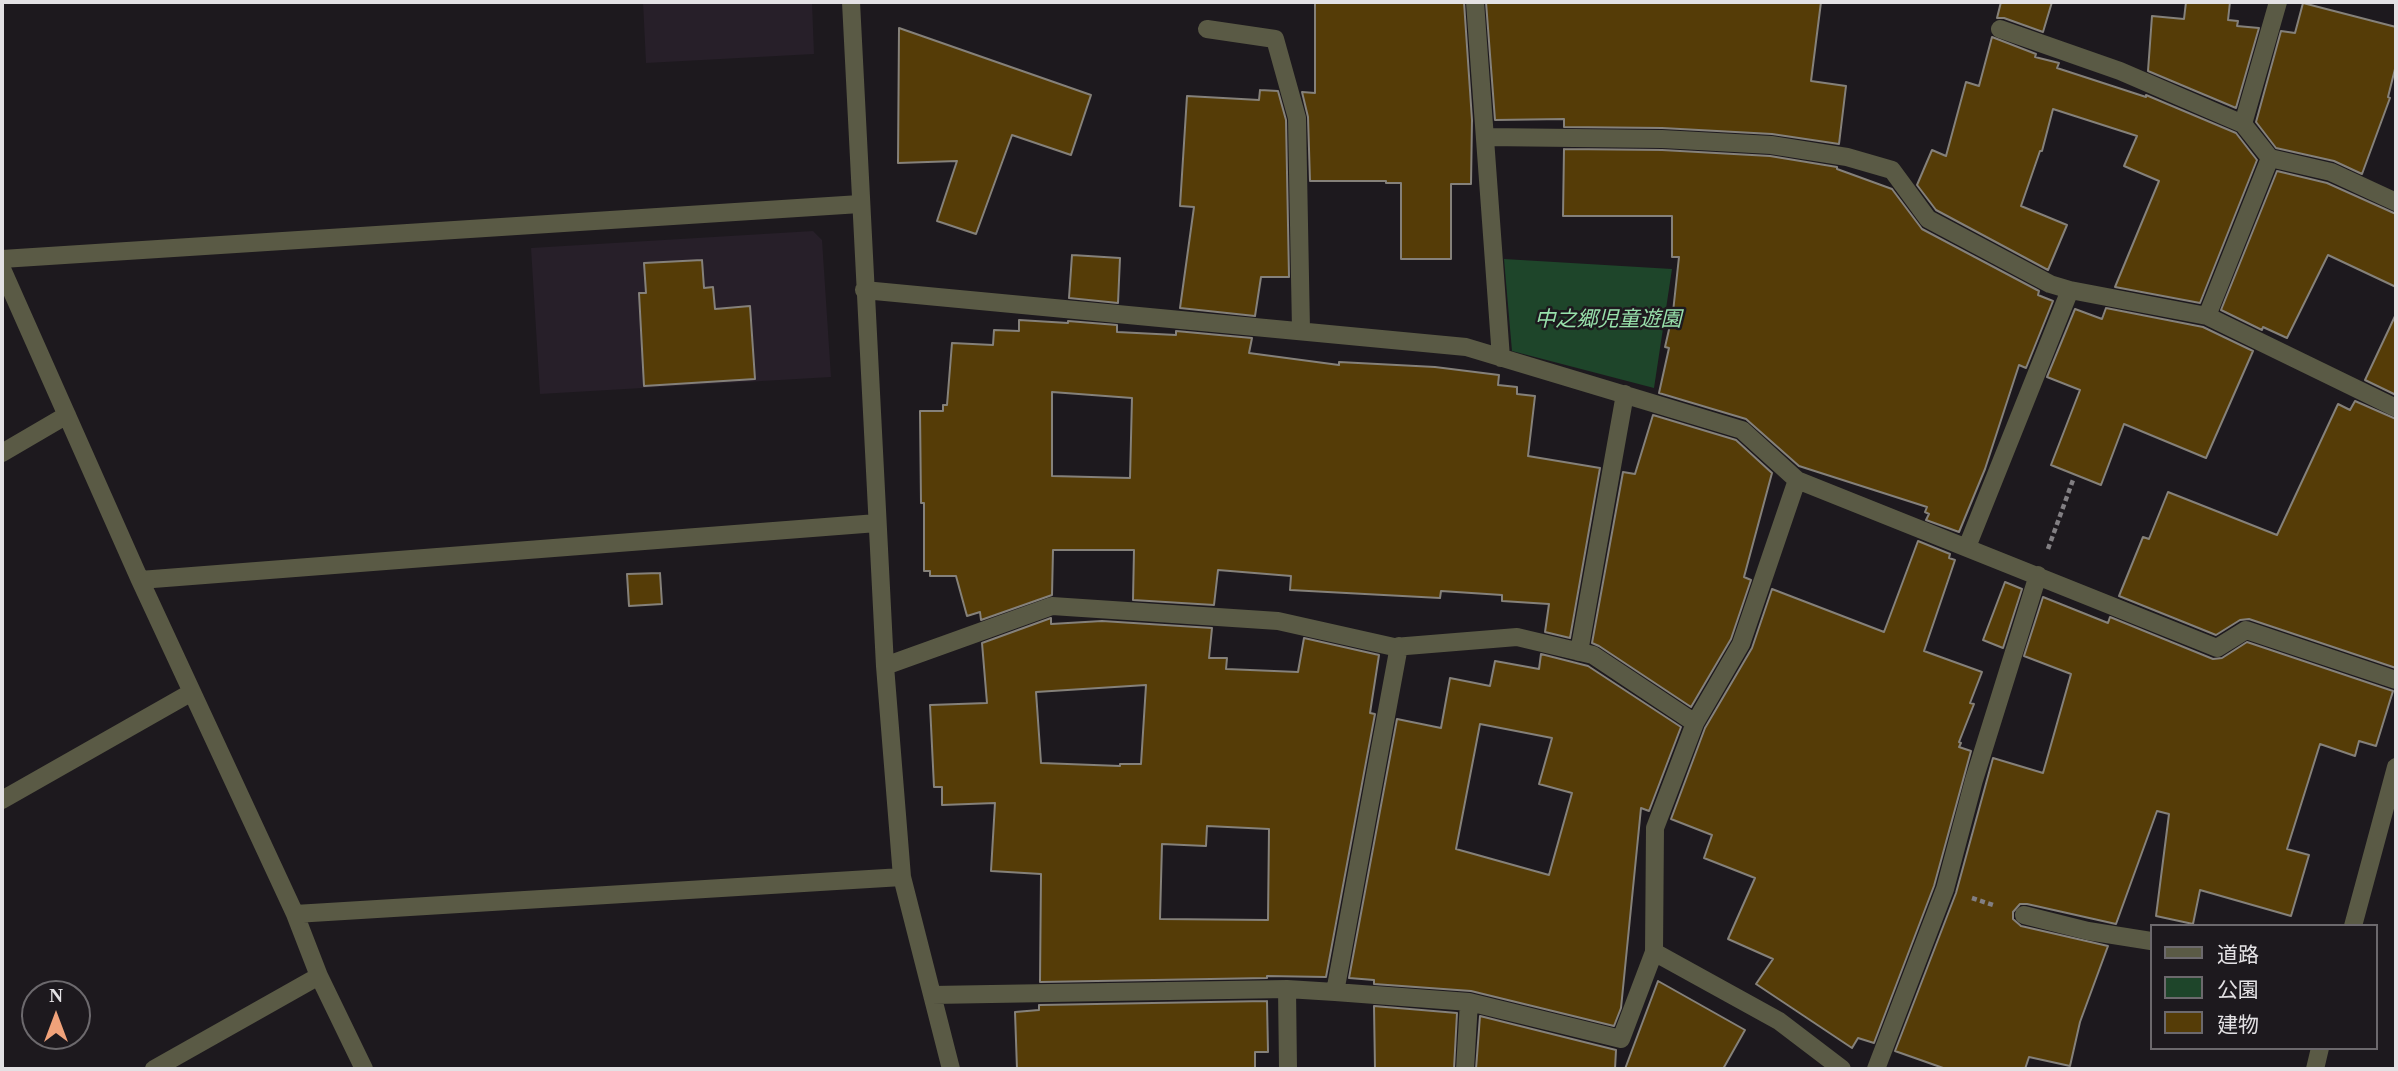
<!DOCTYPE html>
<meta charset="utf-8">
<style>
body{margin:0}
#map{position:relative;width:2398px;height:1071px;overflow:hidden;background:#1d191e;font-family:"Times New Roman","Noto Sans JP",serif}
canvas{display:block}
.frame{position:absolute;inset:0;border:4px solid #e3e1e4;pointer-events:none}
.legend{position:absolute;left:2150px;top:924px;width:228px;height:126px;box-sizing:border-box;background:#1d191e;border:2px solid #6c696d;margin:0;padding:9px 12px;list-style:none;font-size:21px;color:#e3e1e4}
.legend li{display:flex;align-items:center;gap:14px;height:35px}
.legend b{width:35px;border:2px solid #6c696d}
.north{position:absolute;left:21px;top:980px;width:70px;height:70px;box-sizing:border-box;background:#1d191e;border:2px solid #6c696d;border-radius:50%;rotate:0deg;font-size:19px;font-weight:700;line-height:28px;text-align:center;color:#e3e1e4}
.north::after{content:'';display:block;margin:auto;width:24px;height:32px;background:#f0a27a;clip-path:polygon(50% 0,100% 100%,50% 72%,0 100%)}
</style>
<div id="map">
<canvas width="2398" height="1071"></canvas>
<div class="frame"></div>
<ul class="legend">
<li><b style="height:9px;background:#5a5a45"></b>道路</li>
<li><b style="height:19px;background:#1e452a"></b>公園</li>
<li><b style="height:19px;background:#553c07"></b>建物</li>
</ul>
<div class="north">N</div>
</div>
<script>
const g = document.querySelector('canvas').getContext('2d');
g.lineJoin = 'round';
function paint(path, color) { g.fillStyle = color; g.fill(path, 'evenodd'); }
const shape = rows => new Path2D(rows.map(r => 'M' + r).join(''));
function strokePath(path, color, width, dash) { g.strokeStyle = color; g.lineWidth = width; g.lineCap = dash ? 'butt' : 'round'; g.setLineDash(dash || []); g.stroke(path); }
function drawText(font, color, halo, rows, align = 'center') {
  g.font = font + ' "Times New Roman","Noto Sans JP",serif'; g.lineWidth = 5; g.setLineDash([]); g.textBaseline = 'middle'; g.strokeStyle = halo; g.fillStyle = color; for (const [text, x, y, turn = 0] of rows) {
    g.save(); g.translate(x, y); g.rotate((+turn || 0) * Math.PI / 180); g.textAlign = isNaN(turn) ? turn : align; if (halo) g.strokeText(text, 0, 0); g.fillText(text, 0, 0); g.restore();
  }
}
paint(shape([
 [643,2,812,2,814,54,646,63],
 [813,231,822,240,831,377,540,394,531,248]
]), '#271f29');
paint(shape([
 [1504,259,1672,269,1654,388,1512,351]
]), '#1e452a');
const building = shape([
 [1315,2,1464,2,1472,120,1471,184,1451,184,1451,259,1401,259,1401,183,1386,183,1386,181,1310,181,1308,117,1302,92,1315,93,1315,2],
 [1486,2,1821,2,1811,81,1846,86,1839,144,1772,134,1662,128,1564,127,1564,119,1495,120,1486,2],
 [2001,2,2052,2,2043,32,2004,18,1997,18,2001,2],
 [2186,2,2230,2,2228,20,2238,21,2237,26,2259,28,2236,108,2148,71,2152,16,2184,19,2186,2],
 [2303,3,2396,27,2396,65,2388,97,2390,98,2362,174,2334,161,2276,148,2256,122,2281,31,2295,33,2303,3],
 [899,28,1091,95,1071,155,1012,135,976,234,937,221,957,161,898,163,899,28],
 [1992,37,2036,54,2035,57,2059,63,2057,68,2146,97,2146,95,2236,133,2257,160,2200,303,2115,287,2159,181,2124,166,2137,136,2053,109,2042,151,2040,151,2021,206,2067,225,2048,270,1936,210,1917,185,1932,150,1946,156,1966,82,1979,86,1992,37],
 [1260,90,1278,91,1286,120,1289,277,1261,277,1255,316,1180,308,1194,207,1180,206,1187,96,1259,100,1260,90],
 [1564,149,1662,150,1770,156,1837,167,1837,169,1892,189,1922,229,2039,291,2038,295,2053,301,2026,368,2019,365,1985,469,1959,532,1926,520,1929,514,1925,512,1927,507,1799,466,1746,419,1659,393,1669,348,1665,347,1673,312,1679,257,1672,257,1672,216,1563,216,1564,149],
 [2277,171,2327,183,2396,214,2396,287,2328,255,2287,338,2263,327,2262,330,2221,310,2277,171],
 [1072,255,1120,258,1118,303,1069,298,1072,255],
 [702,260,704,288,713,287,715,309,750,306,755,379,644,386,639,293,646,293,644,263,702,260],
 [2106,308,2203,327,2253,351,2206,458,2124,424,2101,485,2051,465,2080,390,2047,377,2075,309,2102,319,2106,308],
 [2396,314,2396,395,2365,380,2396,314],
 [1019,320,1068,323,1068,321,1117,325,1117,332,1176,335,1176,331,1252,338,1249,353,1339,365,1339,362,1435,367,1499,375,1498,385,1517,387,1517,394,1535,396,1528,456,1600,468,1570,638,1545,632,1549,604,1502,601,1502,595,1441,591,1440,598,1290,590,1291,576,1218,570,1214,605,1133,600,1134,550,1053,550,1052,595,981,620,980,612,967,616,956,576,930,576,930,571,924,571,924,503,921,503,920,411,943,411,943,405,947,405,952,343,993,345,994,330,1019,331,1019,320],
 [1052,392,1132,398,1130,478,1052,476,1052,392],
 [2355,401,2396,419,2396,668,2249,619,2240,620,2216,635,2119,596,2143,537,2149,539,2168,492,2277,535,2338,404,2350,410,2355,401],
 [1653,415,1736,440,1772,473,1744,577,1751,580,1731,639,1691,707,1599,646,1592,643,1623,472,1635,474,1653,415],
 [1918,541,1950,554,1949,558,1955,560,1924,651,1982,672,1970,703,1974,704,1959,742,1961,743,1959,747,1971,751,1934,886,1874,1043,1858,1038,1852,1048,1756,984,1773,959,1728,939,1755,878,1704,858,1712,835,1671,819,1705,728,1752,648,1772,589,1884,632,1918,541],
 [660,573,662,604,629,606,627,574,660,573],
 [2005,582,2022,589,2003,648,1983,640,2005,582],
 [2043,597,2108,623,2110,617,2213,659,2222,658,2247,642,2393,691,2376,746,2359,741,2355,756,2320,744,2287,849,2309,855,2291,916,2200,890,2193,924,2156,916,2169,814,2157,811,2116,924,2027,904,2020,904,2013,912,2013,919,2021,926,2108,946,2080,1022,2070,1066,2029,1057,2025,1069,1946,1069,1895,1051,1956,893,1993,758,2043,773,2071,674,2024,656,2043,597],
 [1051,618,1051,624,1102,621,1212,628,1209,658,1227,658,1226,669,1298,672,1304,638,1379,655,1370,713,1375,714,1326,977,1267,976,1267,978,1040,982,1041,874,991,871,995,803,942,805,942,787,934,787,930,705,987,703,982,643,1051,618],
 [1146,685,1141,764,1120,764,1120,766,1041,763,1036,692,1146,685],
 [1207,826,1269,829,1268,920,1160,919,1162,844,1206,846,1207,826],
 [1541,654,1588,666,1681,727,1649,811,1641,808,1621,1008,1614,1026,1471,991,1374,984,1374,980,1349,978,1397,719,1441,728,1450,678,1490,686,1495,661,1539,669,1541,654],
 [1480,724,1552,738,1539,784,1572,793,1549,875,1456,849,1480,724],
 [1658,981,1745,1030,1723,1069,1625,1069,1658,981],
 [1267,1001,1268,1052,1255,1052,1255,1069,1017,1069,1015,1012,1039,1010,1039,1005,1267,1001],
 [1374,1006,1457,1013,1454,1069,1375,1069,1374,1006],
 [1480,1016,1616,1050,1615,1069,1476,1069,1480,1016]
]);
paint(building, '#553c07');
strokePath(building, '#85817a', 2);
strokePath(shape([
 [2048,549,2073,480],
 [1972,898,1996,906]
]), '#827f83', 4.5, [5, 3.5]);
strokePath(shape([
 [851,2,885,666,902,877,951,1069],
 [1475,2,1501,358],
 [1207,29,1275,39,1297,118,1301,330],
 [2000,29,2120,71,2243,124],
 [1486,137,1662,139,1771,145,1847,157,1892,170,1928,219,2050,284,2070,290,2207,316,2396,408],
 [2270,158,2331,172,2396,202],
 [2,259,860,204],
 [2,269,140,580,295,914,319,976,364,1069],
 [864,290,1466,347,1742,430,1797,480,2217,648,2246,630,2396,680],
 [2207,316,2270,158,2243,124,2278,2],
 [2,453,67,415],
 [1967,547,2070,290],
 [140,580,877,523],
 [1579,652,1625,394],
 [885,666,1052,606,1278,621,1394,647,1517,637,1593,655,1695,723],
 [2,800,192,692],
 [295,914,902,877],
 [2024,915,2088,931,2151,941],
 [2353,926,2396,767],
 [1654,952,1779,1021,1842,1069],
 [1287,989,1288,1069],
 [1335,992,1399,646],
 [932,995,1287,989,1335,992,1469,1002,1621,1039,1654,952,1655,828,1695,723,1741,644,1797,480],
 [154,1069,319,976],
 [1465,1069,1469,1002],
 [1876,1069,1945,889,1974,780,2038,575],
 [2315,1069,2320,1048]
]), '#5a5a45', 18);
drawText('italic 21px', '#98e0ab', '#1d191e', [
 ["中之郷児童遊園",1608,320]
]);
</script>
